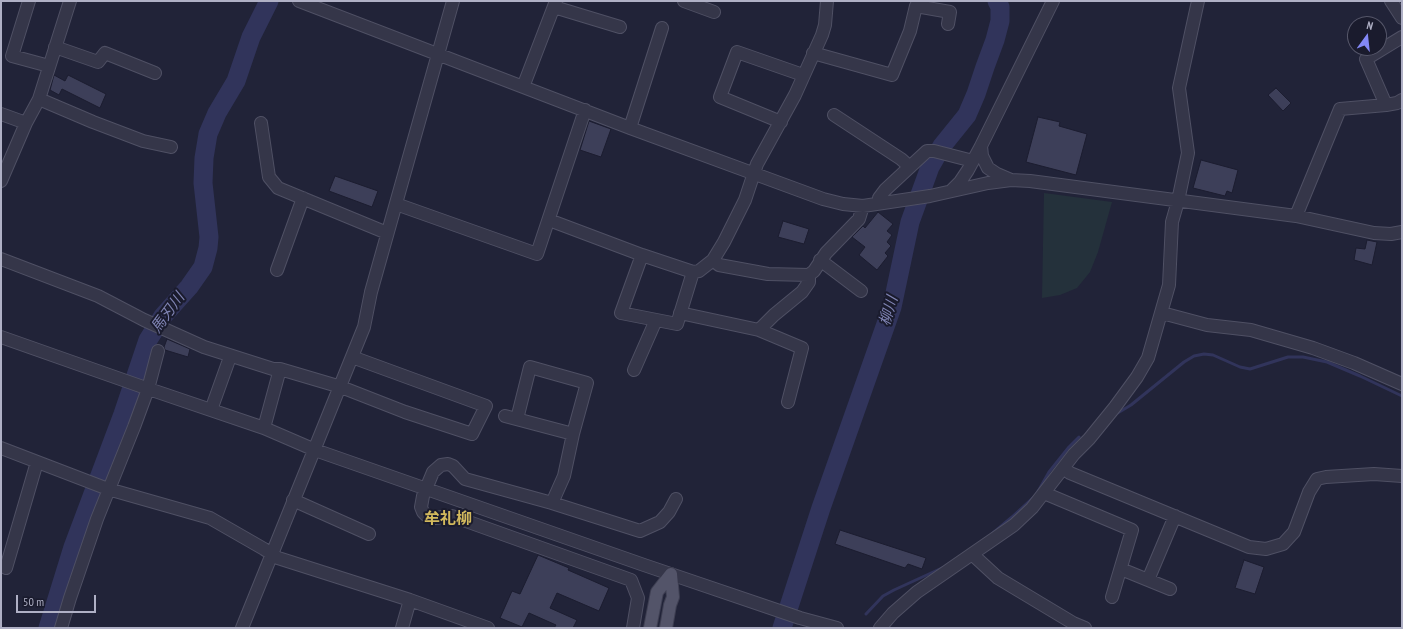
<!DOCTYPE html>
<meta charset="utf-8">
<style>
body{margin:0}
#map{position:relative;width:1403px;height:629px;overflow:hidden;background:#212338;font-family:"PT Sans Narrow",sans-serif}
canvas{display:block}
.frame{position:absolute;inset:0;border:2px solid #afb0c5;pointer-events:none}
.north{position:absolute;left:1347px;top:16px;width:40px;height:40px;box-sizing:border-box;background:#1a1b2d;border:1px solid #56576a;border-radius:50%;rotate:15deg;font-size:11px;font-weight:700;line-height:16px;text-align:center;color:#afb0c5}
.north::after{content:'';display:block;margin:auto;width:14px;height:18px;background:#8388f6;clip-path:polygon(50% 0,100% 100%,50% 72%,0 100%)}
.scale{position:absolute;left:16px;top:595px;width:80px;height:18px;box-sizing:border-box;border:2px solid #afb0c5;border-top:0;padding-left:5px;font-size:12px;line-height:14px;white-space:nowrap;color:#afb0c5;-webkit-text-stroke:3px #1a1b2d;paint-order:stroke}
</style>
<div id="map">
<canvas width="1403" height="629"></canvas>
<div class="frame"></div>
<div class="north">N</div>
<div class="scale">50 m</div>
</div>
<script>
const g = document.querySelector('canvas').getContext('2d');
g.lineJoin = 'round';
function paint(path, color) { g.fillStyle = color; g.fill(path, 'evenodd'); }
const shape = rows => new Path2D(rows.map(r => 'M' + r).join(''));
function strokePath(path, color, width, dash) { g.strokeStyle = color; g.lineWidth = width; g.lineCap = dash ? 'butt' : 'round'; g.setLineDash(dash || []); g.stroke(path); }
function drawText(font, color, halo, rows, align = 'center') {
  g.font = font + ' "PT Sans Narrow","Noto Sans JP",sans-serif'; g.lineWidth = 4; g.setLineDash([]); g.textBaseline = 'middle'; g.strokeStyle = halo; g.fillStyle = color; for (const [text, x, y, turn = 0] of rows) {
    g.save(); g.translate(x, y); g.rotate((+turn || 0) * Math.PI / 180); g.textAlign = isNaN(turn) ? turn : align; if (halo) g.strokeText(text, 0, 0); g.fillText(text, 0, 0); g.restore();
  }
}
paint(shape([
 [1044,193,1112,202,1098,252,1090,272,1077,288,1060,295,1042,298]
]), '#24313b');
strokePath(shape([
 [1116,414,1131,405,1184,362,1194,356,1204,354,1213,355,1240,367,1250,369,1288,357,1303,357,1327,362,1360,376,1402,396],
 [993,533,1012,517,1036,495,1049,472,1069,447,1079,437],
 [866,614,883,596,894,590,942,568]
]), '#31345b', 3);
strokePath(shape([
 [48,628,73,547,123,414,148,340,163,316,189,287,203,267,208,248,209,237,203,183,204,158,208,134,217,113,236,81,251,37,269,1],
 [782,628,821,508,892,307,910,222,930,167,942,146,967,115,976,94,985,67,995,40,1000,21,1000,7,997,1]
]), '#31345b', 19);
const building = shape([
 [54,75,65,81,68,75,106,94,100,108,62,89,59,95,50,90,54,75],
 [1276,88,1291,103,1283,111,1268,95,1276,88],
 [1038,117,1060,122,1059,126,1087,134,1076,175,1026,162,1038,117],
 [589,121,611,129,601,157,580,150,589,121],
 [1201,160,1238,170,1232,193,1227,191,1225,196,1193,188,1201,160],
 [335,176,378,191,372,207,329,191,335,176],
 [878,212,893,224,887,231,892,235,887,242,891,246,885,253,888,256,877,270,859,255,865,247,852,237,863,226,865,228,878,212],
 [783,221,809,229,804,244,778,237,783,221],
 [1367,240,1377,242,1372,265,1354,260,1356,248,1365,249,1367,240],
 [167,339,190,349,188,357,165,350,164,347,167,339],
 [840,530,926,558,922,569,908,564,905,568,835,544,840,530],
 [538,555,569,568,568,570,609,588,599,611,557,593,550,608,577,620,573,628,554,628,556,625,529,613,522,627,500,618,512,591,520,594,538,555],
 [1244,560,1264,567,1255,594,1235,588,1244,560]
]);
paint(building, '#3d3f59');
strokePath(building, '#1c1d30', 1);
const minor = shape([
 [29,1,12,56,49,66],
 [299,1,630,128,823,199,843,204,863,206,930,196,988,183,1011,180,1030,181,1296,216,1374,233,1391,234,1402,232],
 [684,1,714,12],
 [1391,1,1402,18],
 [554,7,620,27],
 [55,47,98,62,105,53,155,73],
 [813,53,892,75,910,31,916,6,950,12,948,24],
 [523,87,556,1],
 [39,99,93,122,143,141,171,147],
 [1386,105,1366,59,1402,37],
 [1,114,26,123],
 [834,115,901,159,910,167],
 [781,122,720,97,737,52,803,75],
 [261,123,269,177,278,188,387,233],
 [630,128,662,28],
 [981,146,1053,1],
 [1,181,26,123,39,99,70,1],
 [952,190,960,182,968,170,981,146,982,156,988,168,997,174,1011,180],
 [879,203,879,198,885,190,927,151,934,151,973,161],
 [396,204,537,254,585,110],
 [1296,216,1340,109,1386,105,1397,103,1402,100],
 [549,220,642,255,693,272],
 [642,255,621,313,677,324,693,272,699,271,713,260,724,242,745,200,757,164,795,95,822,35,825,25,827,1],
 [1,259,98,296,144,320,204,347,273,369,280,369,341,387,405,412,472,434,486,406,352,357],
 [713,260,719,265,768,274,809,275,814,271,826,253,859,219,863,206],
 [820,260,861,291],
 [277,270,303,198],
 [680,313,759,330,774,315,802,292,809,282,809,275],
 [1162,313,1207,325,1251,330,1313,348,1354,363,1402,384],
 [759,330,802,348,788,402],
 [1,337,143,387,264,428,315,450,644,565,800,618,837,628],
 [634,370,656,320],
 [211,410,230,357],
 [505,416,573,434,564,476,552,503],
 [517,419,530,367,587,383,573,434],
 [264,428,280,369],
 [1,448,108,489,210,518,264,549,278,558,410,600,488,628],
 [1063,468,1070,473,1249,547,1266,549,1283,544,1294,532,1309,492,1317,479,1326,477,1374,474,1402,476],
 [1044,493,1132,530,1112,597],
 [293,500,369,534],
 [972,554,998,578,1073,623,1085,628],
 [6,568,37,462],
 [1121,569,1170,589],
 [1148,580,1175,516],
 [61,628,70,598,97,519,134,427,148,389,158,351],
 [242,628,364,327,371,292,453,1],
 [402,628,410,600],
 [633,628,638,598,631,580,452,516,435,518,431,517,426,515,423,512,421,507,423,496,433,472,441,465,448,464,453,466,465,479,552,503,640,531,660,522,669,512,676,499],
 [880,628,893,613,917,592,1014,525,1032,508,1074,454,1089,439,1115,407,1137,377,1148,358,1169,285,1172,222,1178,201,1188,153,1179,88,1198,1]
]);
const major = shape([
 [650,628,657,592,671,574],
 [666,628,670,605,673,597,671,574]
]);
strokePath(minor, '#4f5064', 14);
strokePath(major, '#3e3f52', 14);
strokePath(minor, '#353649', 12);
strokePath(major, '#535469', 12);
drawText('italic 15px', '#7f83b2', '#1a1b2d', [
 ["柳川",889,311,-74],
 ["馬刃川",168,313,-54]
]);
drawText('bold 16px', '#d2b95d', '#1a1b2d', [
 ["牟礼柳",448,519]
]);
</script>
